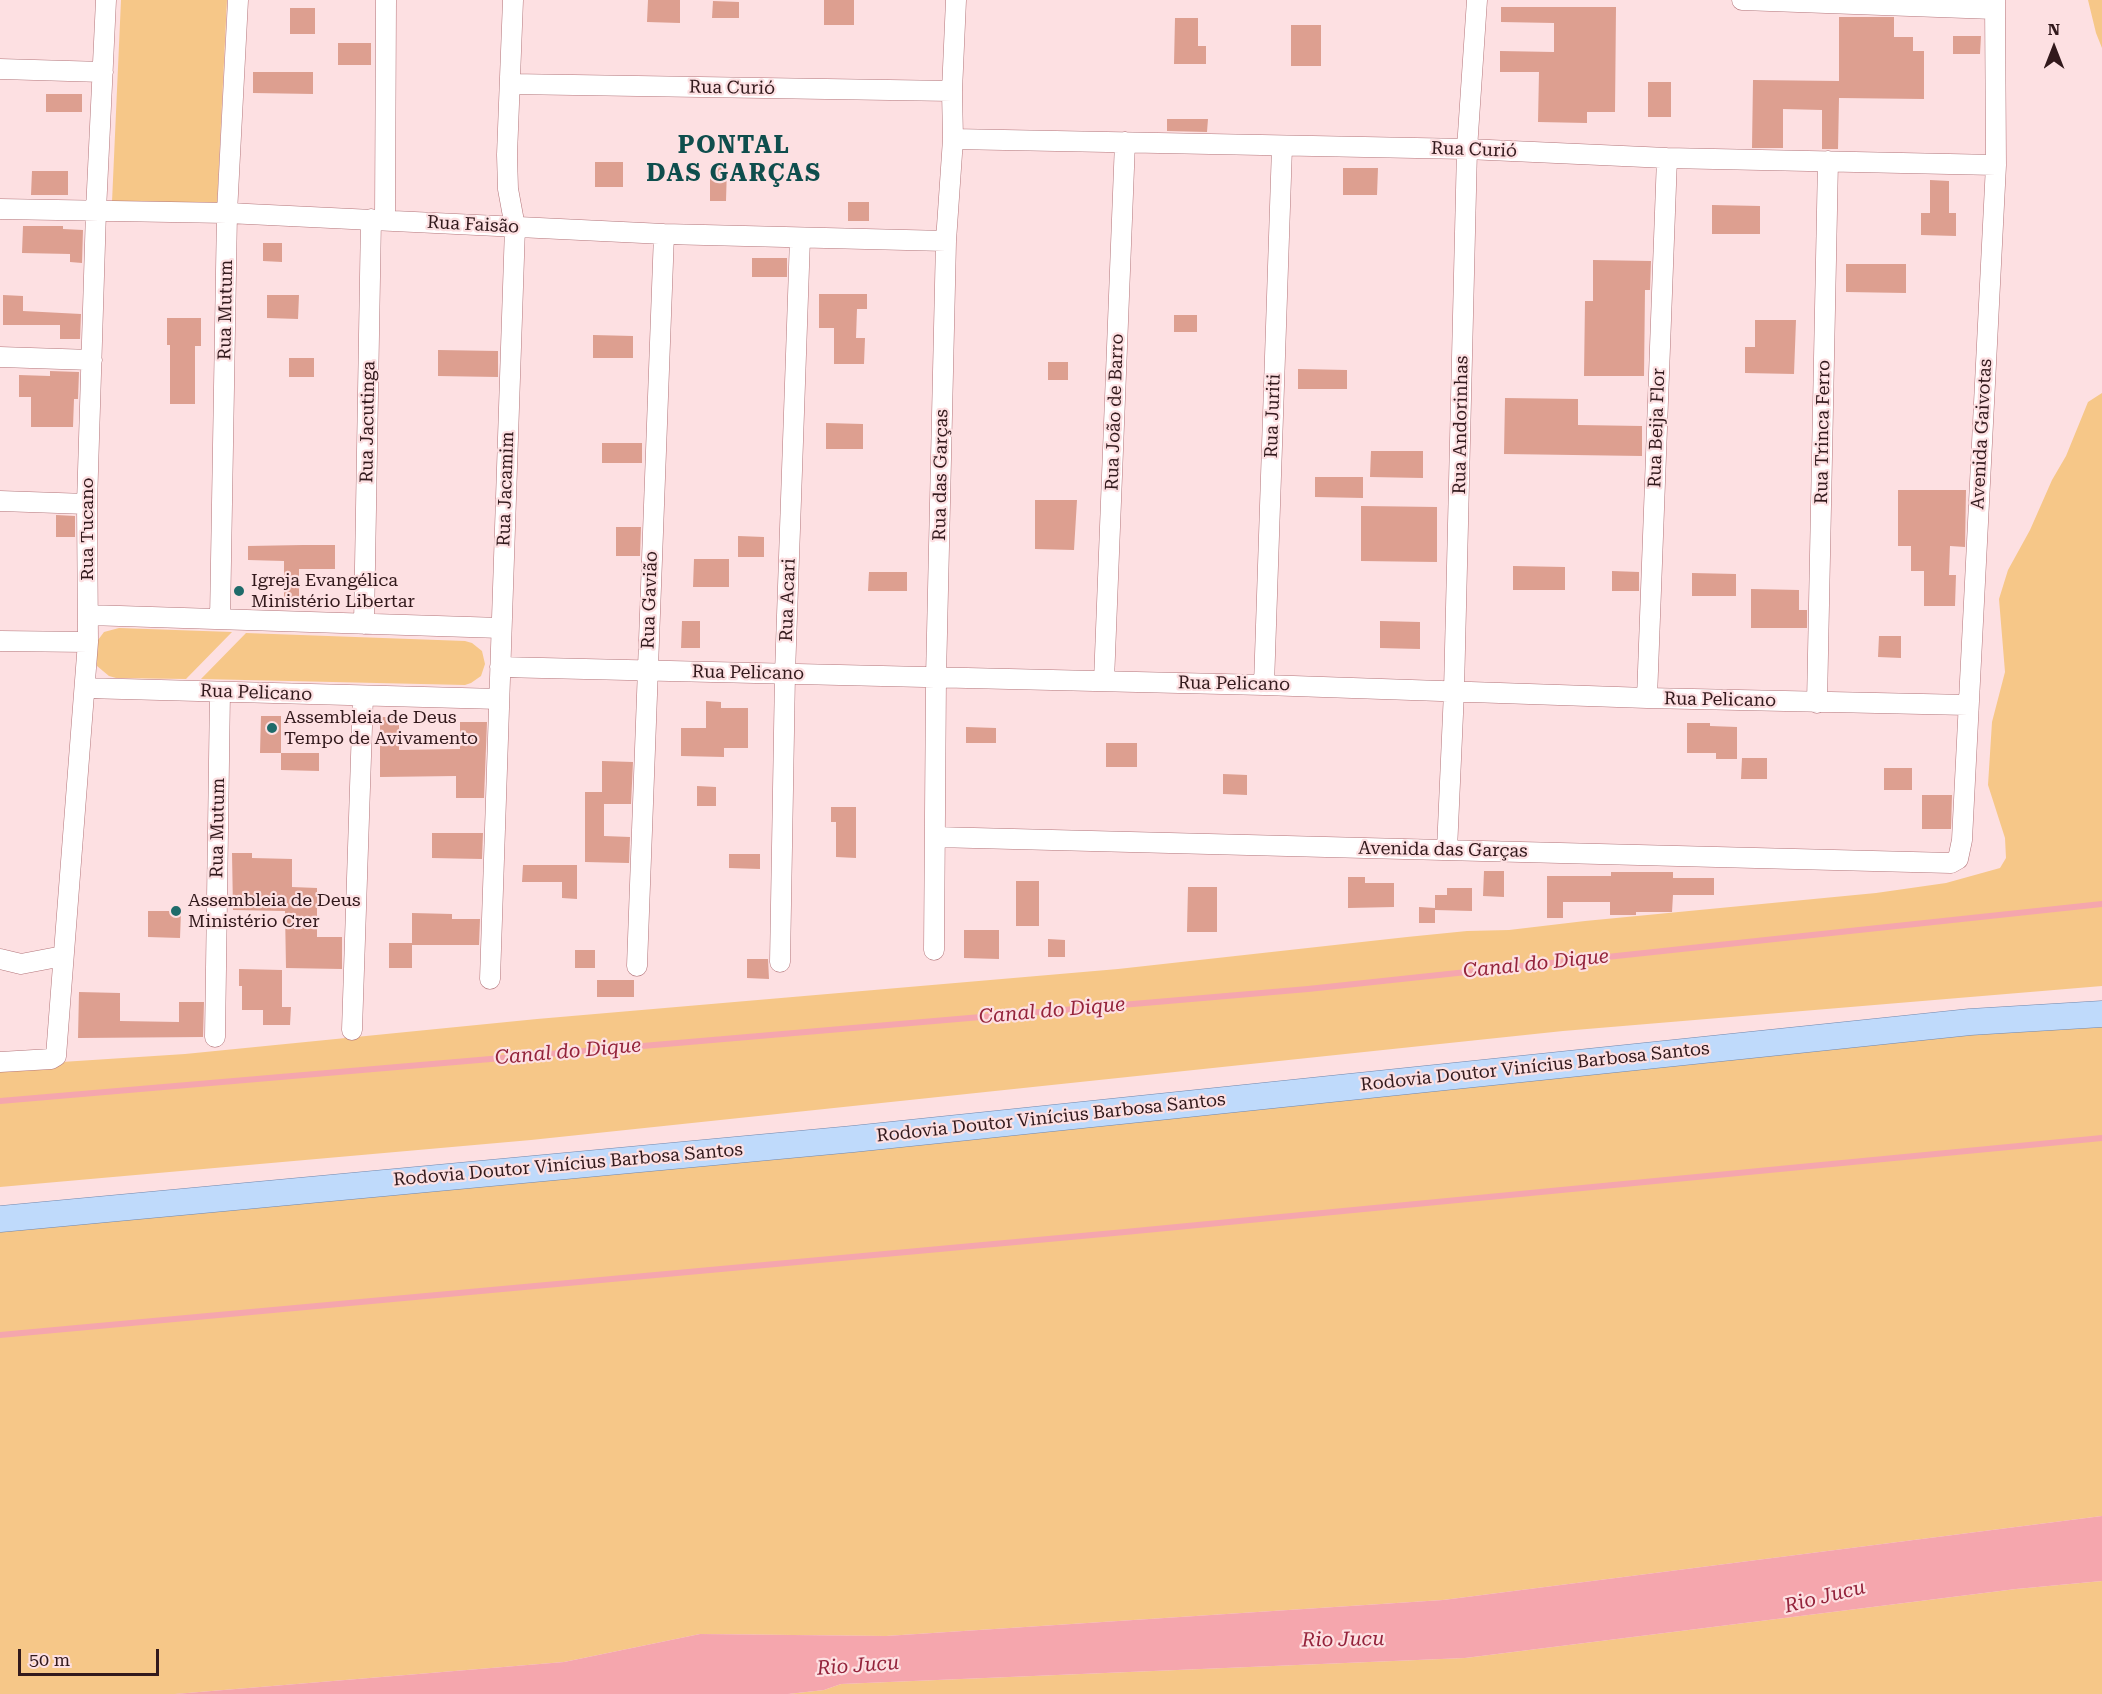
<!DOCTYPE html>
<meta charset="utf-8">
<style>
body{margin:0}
#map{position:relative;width:2102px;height:1694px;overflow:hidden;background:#fde0e2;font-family:"Roboto Serif",serif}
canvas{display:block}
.north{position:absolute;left:2024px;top:18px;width:60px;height:60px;-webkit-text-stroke:4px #fde0e2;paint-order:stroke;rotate:0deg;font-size:16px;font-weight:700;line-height:24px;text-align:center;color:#32191c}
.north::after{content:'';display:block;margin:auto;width:21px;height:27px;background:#32191c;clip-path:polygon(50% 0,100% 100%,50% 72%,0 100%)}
.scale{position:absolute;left:18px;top:1649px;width:141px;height:27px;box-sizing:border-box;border:3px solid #32191c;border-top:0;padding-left:8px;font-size:18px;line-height:21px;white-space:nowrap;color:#32191c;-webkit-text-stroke:4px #fde0e2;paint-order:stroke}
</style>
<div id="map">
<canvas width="2102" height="1694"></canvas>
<div class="north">N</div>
<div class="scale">50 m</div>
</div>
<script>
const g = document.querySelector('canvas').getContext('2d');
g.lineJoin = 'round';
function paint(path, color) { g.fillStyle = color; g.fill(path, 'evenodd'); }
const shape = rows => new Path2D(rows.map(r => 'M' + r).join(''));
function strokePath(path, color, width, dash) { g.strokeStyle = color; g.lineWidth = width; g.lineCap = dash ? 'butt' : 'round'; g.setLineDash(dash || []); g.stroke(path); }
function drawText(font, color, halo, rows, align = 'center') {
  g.font = font + ' "Roboto Serif",serif'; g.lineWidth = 4.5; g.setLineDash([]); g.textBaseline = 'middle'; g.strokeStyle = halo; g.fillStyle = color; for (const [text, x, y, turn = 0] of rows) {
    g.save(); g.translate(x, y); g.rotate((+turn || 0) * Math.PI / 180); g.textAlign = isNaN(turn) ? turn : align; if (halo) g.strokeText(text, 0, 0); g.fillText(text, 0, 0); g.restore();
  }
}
paint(shape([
 [121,0,227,0,217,206,112,202],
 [2088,0,2102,0,2102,48,2096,33],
 [2102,393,2102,986,1563,1031,531,1140,0,1187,0,1066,185,1054,537,1019,1118,969,1407,937,1467,931,1509,930,1585,921,1876,893,1946,883,2000,868,2006,858,2005,838,1988,785,1992,722,2005,672,1999,599,2008,570,2030,530,2052,480,2066,456,2088,402],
 [119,628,232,632,186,679,116,678,109,676,97,666,94,659,95,644,104,632],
 [246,633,465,641,472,643,482,651,485,664,481,676,471,683,465,685,201,679],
 [2102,1018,2102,1516,1443,1600,886,1636,700,1634,564,1662,175,1694,0,1694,0,1219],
 [2102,1581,2102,1694,788,1694,824,1690,841,1684,1465,1658,2016,1589]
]), '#f6c788');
paint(shape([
 [2102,1516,2102,1581,2016,1589,1465,1658,841,1684,824,1690,788,1694,175,1694,564,1662,700,1634,886,1636,1443,1600]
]), '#f5a6ad');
strokePath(shape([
 [0,1101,1308,989,2102,904],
 [0,1335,1125,1232,2102,1138]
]), '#f5a6ad', 6);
paint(shape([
 [648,0,680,0,680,23,647,22],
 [824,0,854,0,854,25,824,25],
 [713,1,739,2,739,18,712,18],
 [1501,7,1616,7,1615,112,1587,112,1587,123,1538,122,1539,72,1500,72,1500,51,1554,52,1554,23,1501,22],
 [290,8,315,8,315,34,290,34],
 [1839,17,1894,17,1894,37,1913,37,1913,51,1924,51,1924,99,1839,98,1838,149,1822,149,1822,110,1783,109,1783,148,1752,148,1753,80,1839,81],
 [1175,18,1198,18,1198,46,1206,46,1206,64,1174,64],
 [1291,25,1321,25,1321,66,1291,66],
 [1953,36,1981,36,1980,54,1953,54],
 [338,43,371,43,371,65,338,65],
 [253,72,313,72,313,94,253,93],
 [1648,82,1671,82,1671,117,1648,117],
 [46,94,82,94,82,112,46,112],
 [1167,119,1208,119,1207,132,1167,131],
 [595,162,623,162,623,187,595,187],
 [710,167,727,167,726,201,710,201],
 [1343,168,1378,168,1377,195,1343,195],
 [32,171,68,171,68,195,31,195],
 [1930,180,1949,181,1949,213,1956,213,1956,236,1921,235,1921,213,1930,213],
 [848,202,869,202,869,221,848,221],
 [1712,205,1760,206,1760,234,1712,234],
 [23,226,63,226,63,229,83,230,82,263,70,262,70,254,22,253],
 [263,243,282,243,282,262,263,261],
 [752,258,787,258,787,277,752,277],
 [1593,260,1651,261,1650,290,1645,290,1644,376,1584,376,1585,301,1593,301],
 [1846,264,1906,264,1906,293,1846,292],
 [819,294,867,294,867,309,857,309,856,338,865,338,864,364,834,364,834,328,819,328],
 [3,295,23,296,23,311,81,314,80,339,60,339,60,325,3,325],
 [267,295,299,295,298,319,267,318],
 [1174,315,1197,315,1197,332,1174,332],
 [167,318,201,318,201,346,195,346,195,404,170,404,170,345,167,345],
 [1755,320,1796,320,1794,374,1745,373,1745,347,1755,347],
 [593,335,633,336,633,358,593,358],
 [438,350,498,351,498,377,438,376],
 [289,358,314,358,314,377,289,377],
 [1048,362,1068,362,1068,380,1048,380],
 [1298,369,1347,370,1347,389,1298,389],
 [50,371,79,372,78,399,74,399,73,427,31,427,31,397,19,397,19,375,50,376],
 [1505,398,1578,399,1578,425,1642,426,1642,456,1504,454],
 [826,423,863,424,863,449,826,449],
 [602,443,642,443,642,463,602,463],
 [1371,451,1423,451,1423,478,1370,477],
 [1315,477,1363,477,1363,498,1315,497],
 [1898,490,1966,490,1965,547,1950,546,1949,575,1956,575,1955,606,1924,606,1924,571,1911,571,1911,546,1898,546],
 [1035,500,1077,500,1074,550,1035,549],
 [1361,506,1437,507,1437,562,1361,561],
 [56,515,75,516,75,537,56,537],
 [616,527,641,527,640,556,616,556],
 [738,536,764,537,764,557,738,557],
 [303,545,335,545,335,569,299,569,299,601,284,601,284,561,248,560,248,546],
 [694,559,729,559,729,587,693,587],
 [1513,566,1565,567,1565,590,1513,590],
 [1612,571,1639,572,1639,591,1612,591],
 [869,572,907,572,907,591,868,591],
 [1692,573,1736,574,1736,596,1692,596],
 [1751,589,1799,590,1799,610,1807,610,1807,628,1751,628],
 [682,621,700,621,700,648,681,648],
 [1380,621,1420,622,1420,649,1380,648],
 [1879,636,1901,636,1901,658,1878,657],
 [706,701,721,702,721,708,748,708,748,748,724,748,724,757,681,756,681,728,706,728],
 [261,716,281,716,281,753,260,753],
 [380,717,399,717,399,750,460,749,460,722,487,722,484,798,456,798,456,776,380,777],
 [1687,723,1710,723,1710,726,1737,727,1737,759,1716,759,1716,753,1687,753],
 [966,727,996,728,996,743,966,743],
 [1106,743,1137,743,1137,767,1106,767],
 [281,753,319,753,319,771,281,770],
 [1742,758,1767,758,1767,779,1741,779],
 [602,761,633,762,631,804,604,804,604,836,630,837,629,863,585,862,585,792,602,792],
 [1884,768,1912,768,1912,790,1884,790],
 [1223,774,1247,775,1247,795,1223,794],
 [697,786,716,787,716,806,697,806],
 [1922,795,1952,795,1951,829,1922,829],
 [831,807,856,807,856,858,836,857,836,822,831,822],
 [432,833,483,833,482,859,432,858],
 [232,853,252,853,252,858,292,859,292,887,317,888,317,937,342,937,342,969,286,968,285,911,233,910],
 [729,854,760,854,760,869,729,868],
 [523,865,577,865,577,899,562,898,562,882,522,882],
 [1484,871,1504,871,1504,897,1483,896],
 [1611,872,1673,872,1673,878,1714,878,1714,895,1673,895,1672,912,1636,912,1636,915,1610,915,1610,902,1563,902,1563,918,1547,918,1547,876,1611,876],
 [1348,877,1365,877,1365,883,1394,883,1394,907,1348,908],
 [1016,881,1039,881,1039,926,1016,926],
 [1188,887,1217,887,1217,932,1187,932],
 [1447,888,1472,888,1472,911,1435,910,1435,923,1419,923,1419,907,1435,908,1435,895,1447,895],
 [148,911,181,911,180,938,148,937],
 [412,913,452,914,452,919,480,919,479,945,412,945],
 [964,930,999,930,999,959,964,958],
 [1048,939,1065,940,1065,957,1048,957],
 [389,943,412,943,412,968,389,968],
 [575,950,595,950,595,968,575,968],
 [747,959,768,959,769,979,747,978],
 [239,969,282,970,282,1007,291,1007,290,1025,263,1025,263,1010,242,1010,242,986,239,986],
 [597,980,634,980,634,997,597,997],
 [79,992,120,993,120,1021,179,1022,179,1002,204,1002,203,1037,78,1038]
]), '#dd9f90');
const minor = shape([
 [1742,0,1994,9],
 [0,69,103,72],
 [511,84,952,91],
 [953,139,1467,149,1667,158,1996,165],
 [0,209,227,213,664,234,946,241],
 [385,220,386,0],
 [0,357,92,360],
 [0,501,87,504],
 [88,615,501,628],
 [220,619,227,213,238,0],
 [364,624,371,219],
 [0,641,88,642],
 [500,667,1264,685,1647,698,1968,705],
 [1104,681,1125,142],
 [1264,685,1282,147],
 [85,688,499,699],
 [1647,698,1667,158],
 [1817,703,1828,161],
 [935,837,1951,863,1958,859,1962,840,1996,165,1995,0],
 [1447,850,1454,691,1467,149,1477,0],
 [934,950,936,677,946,241,953,139,952,91,956,0],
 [0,959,21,964,63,956],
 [780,962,785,674,800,238],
 [637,966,664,234],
 [490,979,515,227,508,189,507,155,513,0],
 [352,1030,363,696],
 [215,1037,220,692],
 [0,1062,51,1059,56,1056,88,642,87,504,96,211,106,0]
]);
const major = shape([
 [0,1219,853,1139,1970,1022,2102,1014]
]);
strokePath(minor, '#b3757a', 21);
strokePath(major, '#7286ab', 27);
strokePath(minor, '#fff', 20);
strokePath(major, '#bfdafb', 26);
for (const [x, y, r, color] of [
 [239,591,6,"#1f6b6a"],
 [272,728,6,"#1f6b6a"],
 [176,911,6,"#1f6b6a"]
]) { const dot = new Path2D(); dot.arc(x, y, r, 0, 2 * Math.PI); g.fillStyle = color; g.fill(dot); strokePath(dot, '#fde0e2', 2); }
drawText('18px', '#32191c', '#fde0e2', [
 ["Rua Curió",732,88,1],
 ["Rua Curió",1474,150,2],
 ["Rua Faisão",473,225,3],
 ["Rua Mutum",226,310,-89],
 ["Rua João de Barro",1115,412,-88],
 ["Rua Juriti",1273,416,-88],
 ["Rua Jacutinga",368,422,-89],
 ["Rua Andorinhas",1461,425,-89],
 ["Rua Beija Flor",1657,428,-88],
 ["Rua Trinca Ferro",1823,432,-89],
 ["Avenida Gaivotas",1982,434,-87],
 ["Rua das Garças",941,475,-89],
 ["Rua Jacamim",506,489,-88],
 ["Rua Tucano",88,529,-90],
 ["Rua Gavião",650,600,-88],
 ["Rua Acari",788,600,-88],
 ["Rua Pelicano",748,673,1],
 ["Rua Pelicano",1234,684,1],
 ["Rua Pelicano",256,693,2],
 ["Rua Pelicano",1720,700,1],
 ["Rua Mutum",218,828,-89],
 ["Avenida das Garças",1443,850,1],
 ["Rodovia Doutor Vinícius Barbosa Santos",1535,1067,-6],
 ["Rodovia Doutor Vinícius Barbosa Santos",1051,1118,-6],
 ["Rodovia Doutor Vinícius Barbosa Santos",568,1165,-5]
]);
drawText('18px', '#32191c', '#fde0e2', [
 ["Igreja Evangélica",251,581],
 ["Ministério Libertar",251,602],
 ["Assembleia de Deus",284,718],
 ["Tempo de Avivamento",284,739],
 ["Assembleia de Deus",188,901],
 ["Ministério Crer",188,922]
], 'left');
drawText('italic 20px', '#94233b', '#fde0e2', [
 ["Canal do Dique",1536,964,-6],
 ["Canal do Dique",1052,1011,-5],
 ["Canal do Dique",568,1052,-5],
 ["Rio Jucu",1825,1597,-14],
 ["Rio Jucu",1343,1640,-1],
 ["Rio Jucu",858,1666,-4]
]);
g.letterSpacing = '1.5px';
drawText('bold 24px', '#0f4e4d', '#fde0e2', [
 ["PONTAL",734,146],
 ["DAS GARÇAS",734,174]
]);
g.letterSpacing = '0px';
</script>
